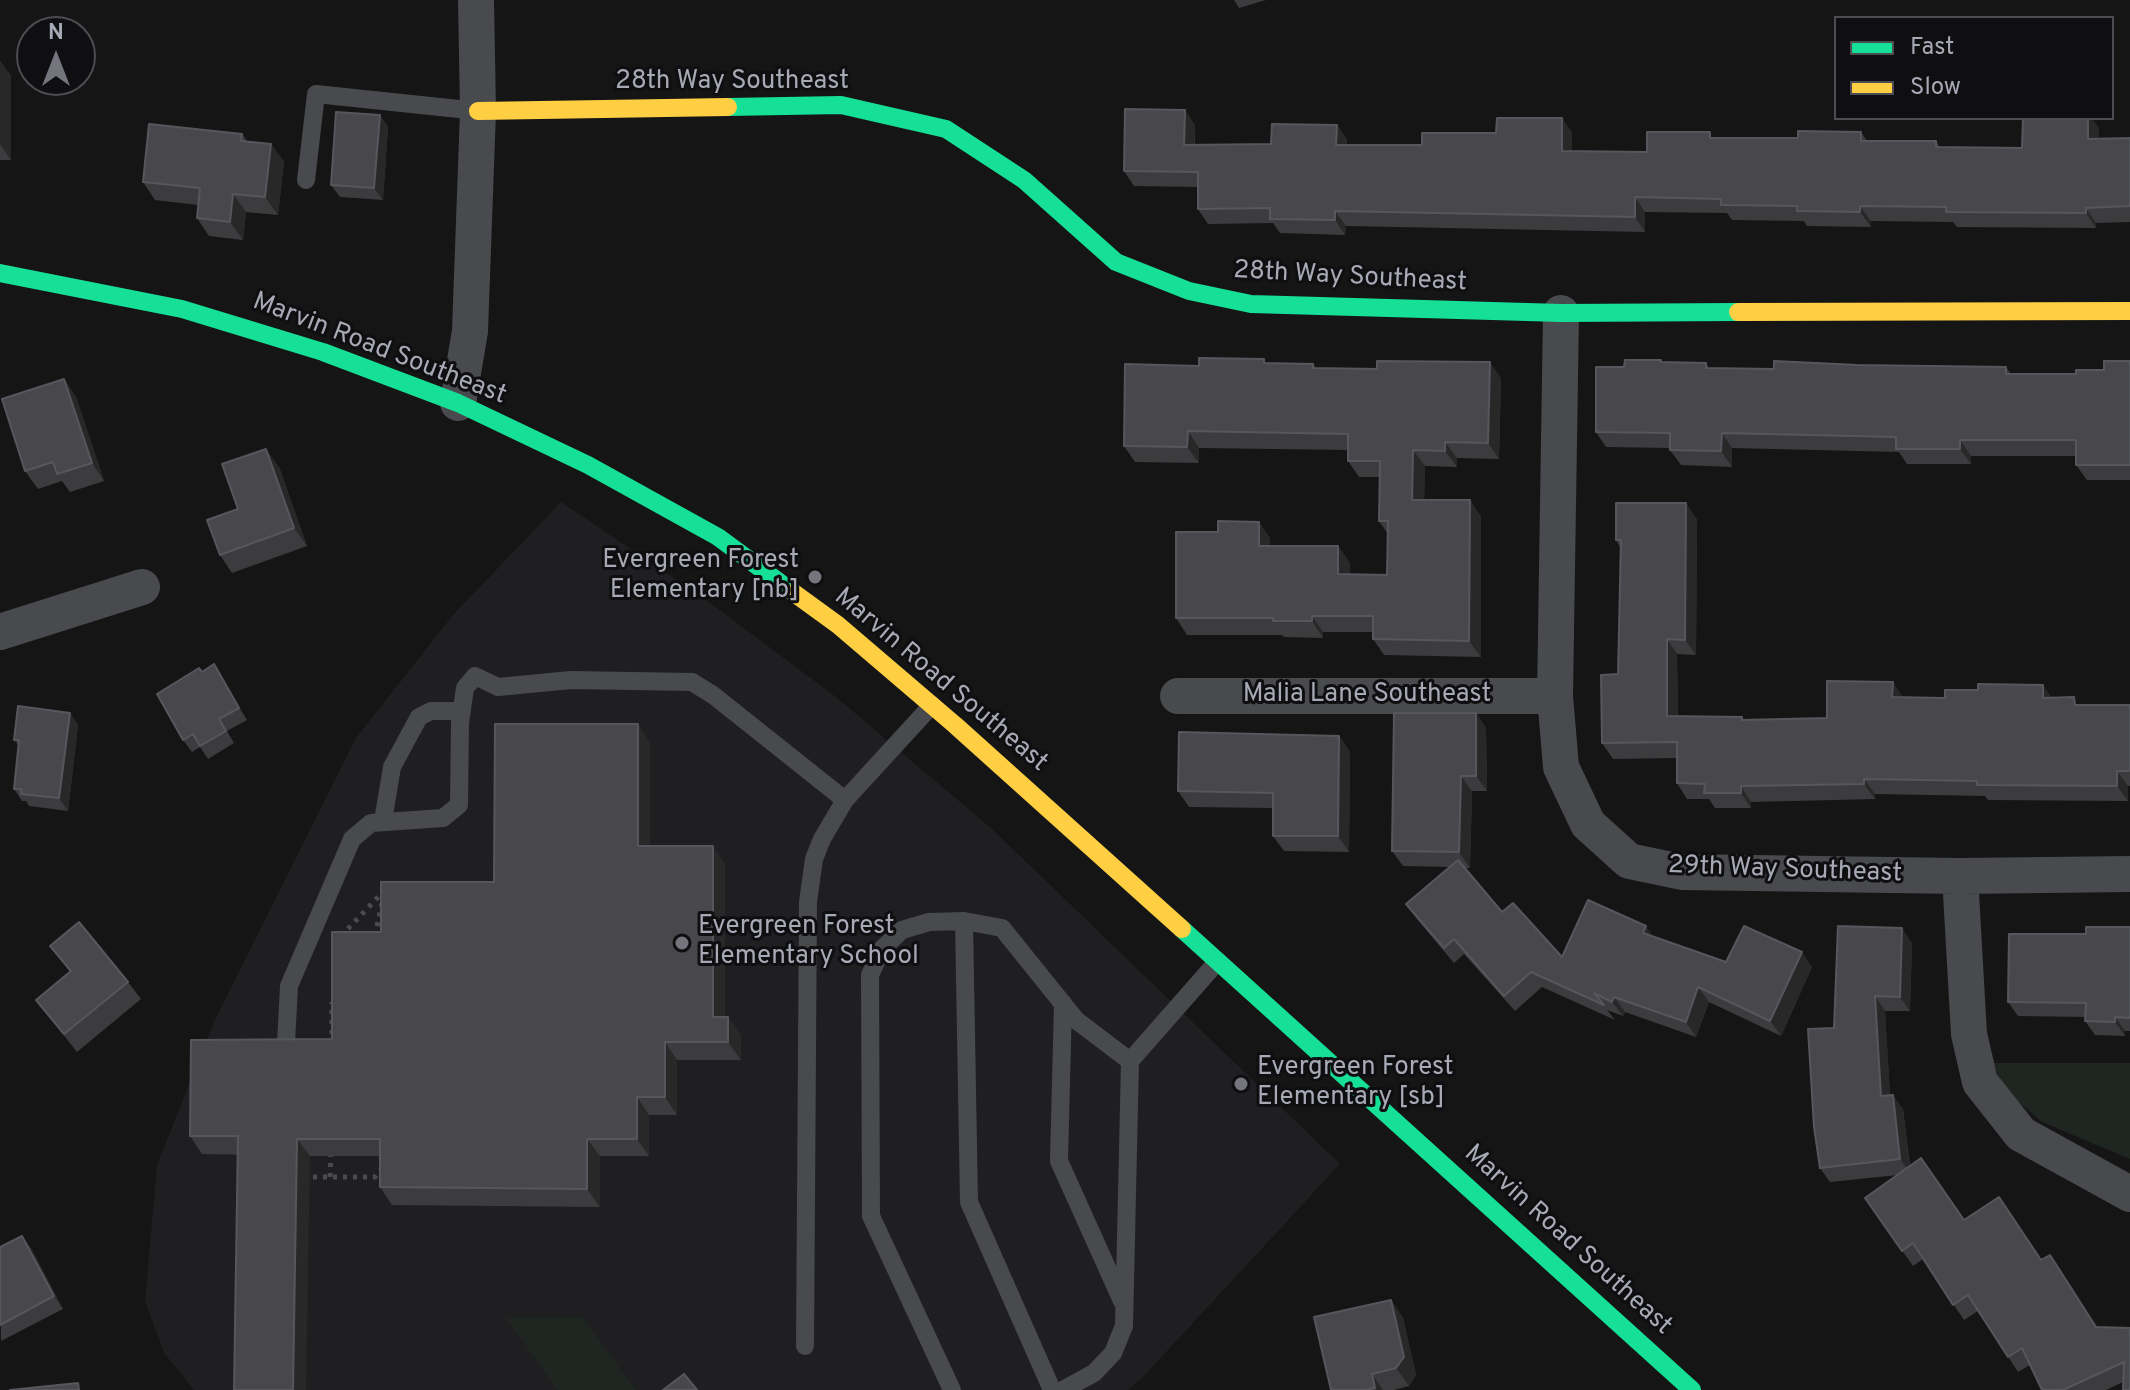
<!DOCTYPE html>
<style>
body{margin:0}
#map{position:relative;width:2130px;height:1390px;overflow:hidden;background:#151515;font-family:Overpass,sans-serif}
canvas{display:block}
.legend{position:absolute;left:1834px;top:16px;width:280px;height:104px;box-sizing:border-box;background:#0f0f11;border:2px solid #4c4d53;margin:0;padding:10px 14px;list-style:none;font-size:24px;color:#a7a9b5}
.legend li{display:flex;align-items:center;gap:16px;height:40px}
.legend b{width:40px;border:2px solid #4c4d53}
.north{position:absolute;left:16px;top:16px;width:80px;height:80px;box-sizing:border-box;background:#0f0f11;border:2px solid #4c4d53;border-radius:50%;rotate:0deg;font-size:22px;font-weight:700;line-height:32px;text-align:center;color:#a7a9b5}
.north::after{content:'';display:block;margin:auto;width:28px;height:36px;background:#74757d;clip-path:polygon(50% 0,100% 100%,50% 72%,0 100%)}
</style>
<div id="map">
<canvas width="2130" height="1390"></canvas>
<ul class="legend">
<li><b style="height:10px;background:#16e098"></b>Fast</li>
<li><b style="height:10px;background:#ffcf43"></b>Slow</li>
</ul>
<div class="north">N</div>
</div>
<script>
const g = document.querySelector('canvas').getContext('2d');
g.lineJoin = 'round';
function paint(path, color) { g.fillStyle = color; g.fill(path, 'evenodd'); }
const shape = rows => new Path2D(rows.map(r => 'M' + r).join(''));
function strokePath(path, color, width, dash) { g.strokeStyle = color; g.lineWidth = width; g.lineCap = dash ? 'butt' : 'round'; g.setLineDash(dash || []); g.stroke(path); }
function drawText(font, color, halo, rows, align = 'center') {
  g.font = font + ' Overpass,sans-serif'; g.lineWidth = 6; g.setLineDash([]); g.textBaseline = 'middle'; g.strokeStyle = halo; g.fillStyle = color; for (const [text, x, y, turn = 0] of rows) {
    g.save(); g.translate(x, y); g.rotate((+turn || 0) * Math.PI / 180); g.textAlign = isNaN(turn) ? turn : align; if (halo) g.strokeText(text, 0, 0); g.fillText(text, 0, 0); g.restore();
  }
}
paint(shape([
 [561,502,709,602,836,697,991,828,1340,1164,1143,1377,1128,1390,194,1390,164,1353,145,1301,157,1165,214,1022,356,738,452,616]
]), '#1f1f21');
paint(shape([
 [1992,1063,2130,1063,2130,1159,2042,1122,2009,1094],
 [582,1317,636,1390,558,1390,506,1318]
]), '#1f2520');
strokePath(shape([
 [341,936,384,891],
 [375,936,382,903],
 [332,1044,332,1002],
 [303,1177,375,1177,384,1166],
 [330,1177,331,1150]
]), '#4b4b4f', 5, [4, 6]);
strokePath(shape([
 [306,180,316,94,478,111],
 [383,821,392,767,419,717,431,711,462,711],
 [964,921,969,1202,1052,1390],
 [1063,1003,1059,1161,1122,1301],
 [286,1043,289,986,352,839,371,823,443,818,459,805,460,723,465,688,475,676,498,687,571,680,692,682,713,695,845,800],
 [805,1346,808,902,814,859,822,839,845,800,932,705],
 [952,1390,871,1216,870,975,882,949,902,930,929,922,964,921,1002,928,1076,1020,1130,1061],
 [1063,1390,1094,1373,1113,1353,1124,1326,1130,1061,1217,962]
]), '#494a4d', 18);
strokePath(shape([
 [1561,313,1555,696,1561,767,1588,824,1629,861,1682,872,1960,876,2130,874],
 [458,403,470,331,478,111,476,0],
 [0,632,142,587],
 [1178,696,1555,696],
 [1960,876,1969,1034,1980,1082,2021,1134,2130,1194]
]), '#494a4d', 36);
strokePath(shape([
 [728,107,841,105,946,129,1024,180,1116,262,1189,291,1251,304,1561,313,1738,312],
 [0,273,182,309,323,352,458,403,588,465,718,537,794,593],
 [1182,929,1692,1390]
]), '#16e098', 18);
strokePath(shape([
 [478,111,728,107],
 [1738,312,2130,311],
 [794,593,838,625,955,725,1182,929]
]), '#ffcf43', 18);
paint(shape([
 [1234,0,1266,0,1239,8],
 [0,61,11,76,11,160,0,160],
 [380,115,388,127,383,200,340,197,331,185],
 [1562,118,1572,133,1572,151,1647,152,1714,138,1798,138,1861,132,1867,141,1936,141,1940,147,2022,148,2099,128,2098,139,2130,138,2130,222,2096,223,2096,228,1957,227,1953,222,1871,221,1871,227,1807,226,1804,221,1732,220,1727,213,1645,212,1645,232,1346,226,1345,235,1280,233,1273,223,1208,224,1198,209,1198,187,1134,186,1124,171,1195,125,1195,145,1271,144,1337,125,1347,140,1347,145,1422,145,1496,133],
 [242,134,248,142,271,144,284,162,278,215,246,212,243,240,209,236,197,218,198,205,155,200,143,182],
 [1661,360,1662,362,1706,363,1709,368,1774,369,1857,365,2006,367,2011,374,2076,374,2104,370,2130,361,2130,480,2087,480,2076,465,2076,456,1971,456,1971,464,1907,464,1899,452,1732,448,1732,467,1681,465,1670,450,1670,448,1606,447,1596,432],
 [1266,363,1313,364,1316,368,1501,378,1499,459,1457,458,1457,467,1425,466,1424,500,1470,500,1481,517,1481,657,1384,655,1373,639,1373,632,1323,632,1323,638,1284,637,1282,635,1187,635,1176,618,1270,538,1270,546,1338,546,1350,563,1350,574,1387,575,1388,534,1379,521,1380,477,1359,477,1348,461,1348,450,1199,448,1199,463,1135,462,1124,446,1199,366],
 [64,379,76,397,104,481,70,492,62,481,38,489,25,471],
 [279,467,307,546,232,573,220,555,238,509],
 [1697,519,1696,655,1677,654,1678,716,1743,720,1827,718,1903,698,1945,698,1978,690,2043,685,2051,698,2080,705,2130,705,2130,786,2128,786,2128,801,1988,800,1985,796,1875,794,1875,799,1751,802,1751,808,1715,808,1709,799,1687,799,1677,783,1677,758,1613,759,1602,743,1618,674,1620,547,1616,540],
 [202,672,222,677,247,720,227,731,234,743,208,759,200,747,192,752,183,740],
 [70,713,78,725,68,811,29,806,26,801,22,801,14,789,19,746,14,740],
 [1476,713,1486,728,1487,791,1472,791,1470,868,1464,868,1502,912,1562,957,1653,936,1726,962,1812,967,1781,1036,1709,1002,1696,1037,1625,1012,1623,1016,1607,1010,1615,1020,1542,987,1515,1011,1464,954,1454,963,1416,918,1406,904,1449,867,1403,866,1392,851],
 [1339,736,1350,752,1349,852,1284,851,1273,836,1273,808,1189,807,1178,791],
 [650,742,650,846,725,864,725,1017,741,1035,741,1060,677,1060,677,1115,649,1115,649,1156,600,1156,600,1207,392,1205,380,1187,380,1156,310,1156,202,1154,190,1136,332,1039,381,932,494,882],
 [2130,927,2130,1031,2125,1031,2125,1036,2095,1035,2085,1021,2085,1017,2018,1016,2008,1002,2086,934],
 [1912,943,1910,1011,1885,1011,1890,1095,1903,1109,1910,1166,1964,1220,2042,1260,2050,1255,2097,1327,2130,1328,2123,1382,2106,1390,2042,1390,2030,1365,2018,1372,1978,1311,1964,1320,1923,1259,1913,1266,1865,1198,1898,1175,1830,1182,1820,1168,1834,1028],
 [50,946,128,982,141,999,77,1052,36,1000,70,972],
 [0,1247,31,1248,63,1309,1,1341],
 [1391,1300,1403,1318,1416,1375,1409,1386,1394,1390,1331,1390]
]), '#3c3c3f');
paint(shape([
 [0,61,11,76,11,160,0,144],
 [1185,110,1195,125,1194,160,1184,145],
 [380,115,388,127,383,200,374,188],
 [1562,118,1572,133,1572,166,1562,151],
 [2088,118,2092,118,2099,128,2098,154,2088,139],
 [1337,125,1347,140,1347,160,1336,145],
 [271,144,284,162,278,215,265,197],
 [233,194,246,212,243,240,230,222],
 [1635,197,1645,212,1645,232,1635,217],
 [1860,206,1871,221,1871,227,1860,212],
 [2086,208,2096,223,2096,228,2086,213],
 [1335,211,1346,226,1345,235,1335,220],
 [1490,362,1501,378,1499,459,1488,443],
 [64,379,76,397,104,481,92,463],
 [1188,431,1199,448,1199,463,1187,447],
 [1722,433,1732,448,1732,467,1721,451],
 [1960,440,1971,456,1971,464,1960,449],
 [1445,442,1457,458,1457,467,1445,451],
 [266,449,279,467,307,546,294,528],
 [1413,450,1425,466,1424,516,1412,500],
 [1470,500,1481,517,1481,657,1469,641],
 [1686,503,1697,519,1696,655,1685,640],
 [1259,522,1270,538,1270,562,1259,546],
 [1338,546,1350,563,1350,590,1338,574],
 [1312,616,1323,632,1323,638,1312,621],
 [1667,639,1677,654,1678,731,1667,716],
 [214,664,222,677,247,720,239,708],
 [1893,682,1903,697,1892,697],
 [2043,685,2053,700,2043,698],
 [70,713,78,725,68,811,59,798],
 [1476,713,1486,728,1487,791,1476,776],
 [638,724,650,742,650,864,638,846],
 [1339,736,1350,752,1349,852,1338,836],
 [2117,771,2128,786,2128,801,2117,786],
 [1461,776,1472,791,1470,868,1459,852],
 [1864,779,1875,794,1875,799,1864,784],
 [1741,786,1751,802,1751,808,1741,793],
 [713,846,725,864,725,1035,713,1017],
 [1646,926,1656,941,1643,933],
 [1902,928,1912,943,1910,1011,1900,997],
 [1802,952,1812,967,1781,1036,1770,1021],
 [1698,987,1709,1002,1696,1037,1686,1022],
 [1875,996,1885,1011,1891,1111,1881,1096],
 [1614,997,1625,1012,1623,1016,1612,1002],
 [728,1017,741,1035,741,1060,728,1042],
 [2115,1017,2125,1031,2125,1036,2115,1022],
 [665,1042,677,1060,677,1115,665,1097],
 [1893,1095,1903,1109,1910,1173,1900,1159],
 [637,1097,649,1115,649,1156,637,1139],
 [297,1139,310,1156,306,1390,293,1390],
 [587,1139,600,1156,600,1207,587,1189],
 [22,1236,31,1248,63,1309,54,1296],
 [1391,1300,1403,1318,1416,1375,1409,1386,1396,1368],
 [1372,1374,1383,1390,1376,1390]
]), '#282829');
const building = shape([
 [1125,109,1185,110,1184,145,1271,144,1272,124,1337,125,1336,145,1422,145,1422,133,1496,133,1497,118,1562,118,1562,151,1647,152,1647,132,1710,132,1710,138,1798,138,1798,131,1861,132,1861,141,1936,141,1936,147,2022,148,2023,118,2088,118,2088,139,2130,138,2130,206,2086,208,2086,213,1946,212,1946,207,1860,206,1860,212,1797,211,1797,206,1721,205,1721,199,1635,197,1635,217,1335,211,1335,220,1270,219,1270,208,1198,209,1198,172,1124,171,1125,109],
 [336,112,380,115,374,188,331,185,336,112],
 [149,124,242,134,241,141,271,144,265,197,233,194,230,222,197,218,200,188,143,182,149,124],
 [1199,358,1264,359,1264,363,1313,364,1313,368,1377,369,1377,361,1490,362,1488,443,1445,442,1445,451,1413,450,1412,500,1470,500,1469,641,1373,639,1373,616,1312,616,1312,621,1273,621,1273,618,1176,618,1176,532,1218,532,1218,521,1259,522,1259,546,1338,546,1338,574,1387,575,1388,521,1379,521,1380,461,1348,461,1348,434,1188,431,1187,447,1124,446,1125,364,1199,366,1199,358],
 [1625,360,1661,360,1661,362,1706,363,1706,368,1774,369,1774,361,1857,365,2006,367,2006,374,2076,374,2076,370,2104,370,2104,361,2130,361,2130,465,2076,465,2076,440,1960,440,1960,449,1896,449,1896,437,1722,433,1721,451,1670,450,1670,433,1596,432,1596,367,1624,367,1625,360],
 [64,379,92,463,57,474,53,462,25,471,2,399,64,379],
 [266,449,294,528,220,555,207,520,238,509,222,464,266,449],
 [1616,503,1686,503,1685,640,1667,639,1667,716,1742,717,1742,720,1827,718,1827,681,1893,682,1892,697,1945,698,1945,690,1978,690,1978,684,2043,685,2043,698,2074,697,2075,705,2130,705,2130,771,2117,771,2117,786,1977,785,1977,781,1864,779,1864,784,1741,786,1741,793,1704,793,1705,784,1677,783,1677,742,1602,743,1601,675,1618,674,1621,540,1616,540,1616,503],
 [214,664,239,708,219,719,226,731,200,746,193,734,183,740,157,694,199,668,202,672,214,664],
 [18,706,70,713,59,798,21,794,21,789,14,789,19,740,14,740,18,706],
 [1394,713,1476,713,1476,776,1461,776,1459,852,1392,851,1394,713],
 [495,724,638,724,638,846,713,846,713,1017,728,1017,728,1042,665,1042,665,1097,637,1097,637,1139,587,1139,587,1189,380,1187,380,1139,297,1139,293,1390,234,1390,238,1136,190,1136,191,1040,332,1039,332,932,381,932,381,882,494,882,495,724],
 [1179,732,1339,736,1338,836,1273,836,1273,793,1178,791,1179,732],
 [1458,860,1502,912,1513,903,1562,957,1588,900,1646,926,1643,933,1726,962,1744,926,1802,952,1770,1021,1698,987,1686,1022,1614,997,1612,1002,1594,993,1604,1005,1531,972,1504,996,1454,939,1444,948,1406,904,1458,860],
 [79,922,128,982,64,1034,36,1000,71,971,50,946,79,922],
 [1838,926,1902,928,1900,997,1875,996,1881,1096,1893,1095,1900,1159,1820,1168,1814,1127,1808,1029,1834,1028,1838,926],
 [2086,927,2130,927,2130,1018,2115,1017,2115,1022,2085,1021,2086,1003,2008,1002,2009,934,2086,934,2086,927],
 [1921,1158,1964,1220,1999,1197,2041,1260,2050,1255,2096,1327,2130,1328,2130,1390,2123,1390,2124,1362,2063,1390,2042,1390,2022,1348,2008,1357,1968,1295,1953,1305,1913,1243,1902,1251,1865,1198,1921,1158],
 [22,1236,54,1296,0,1325,0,1247,22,1236],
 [1391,1300,1404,1357,1396,1368,1372,1374,1375,1388,1366,1390,1331,1390,1314,1317,1391,1300],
 [684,1374,697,1390,663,1390,684,1374],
 [78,1383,79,1390,10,1390,78,1383]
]);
paint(building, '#48484c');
strokePath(building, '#56575c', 2);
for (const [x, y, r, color] of [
 [815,577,8,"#74757d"],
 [682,943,8,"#74757d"],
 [1241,1084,8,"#74757d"]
]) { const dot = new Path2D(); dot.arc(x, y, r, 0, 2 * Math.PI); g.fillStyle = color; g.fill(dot); strokePath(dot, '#0f0f11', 3); }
drawText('26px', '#a7a9b5', '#0f0f11', [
 ["28th Way Southeast",732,83],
 ["28th Way Southeast",1350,278,3],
 ["Marvin Road Southeast",379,350,21],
 ["Marvin Road Southeast",940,681,40],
 ["Malia Lane Southeast",1367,696],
 ["29th Way Southeast",1785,871,2],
 ["Marvin Road Southeast",1567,1241,42]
]);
drawText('26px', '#a7a9b5', '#0f0f11', [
 ["Evergreen Forest",799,562,"right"],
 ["Elementary [nb]",799,592,"right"],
 ["Evergreen Forest",698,928],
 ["Elementary School",698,958],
 ["Evergreen Forest",1257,1069],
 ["Elementary [sb]",1257,1099]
], 'left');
</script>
